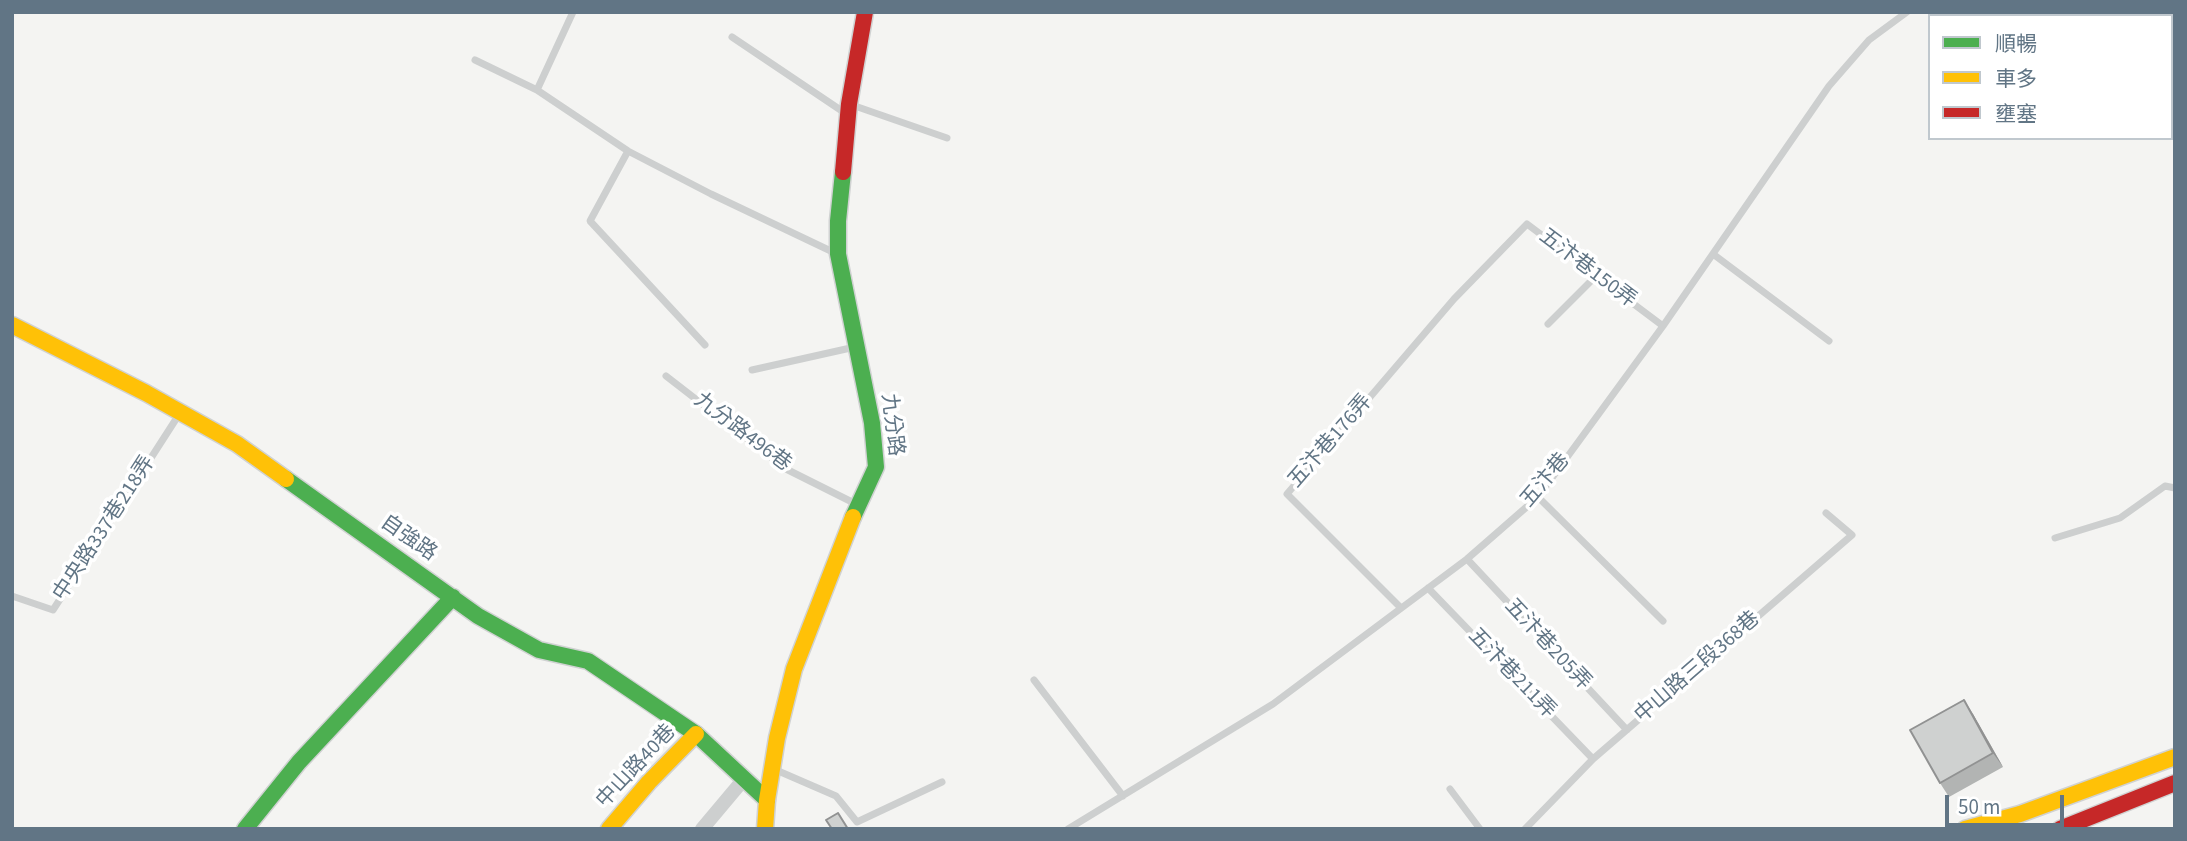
<!DOCTYPE html>
<meta charset="utf-8">
<style>
body{margin:0}
#map{position:relative;width:2187px;height:841px;overflow:hidden;background:#f4f4f2;font-family:"Source Sans 3","Noto Sans TC",sans-serif}
canvas{display:block}
.frame{position:absolute;inset:0;border:14px solid #617585;pointer-events:none}
.legend{position:absolute;left:1928px;top:14px;width:245px;height:126px;box-sizing:border-box;background:#fff;border:2px solid #c0c8ce;margin:0;padding:9px 12px;list-style:none;font-size:21px;color:#617585}
.legend li{display:flex;align-items:center;gap:14px;height:35px}
.legend b{width:35px;border:2px solid #c0c8ce}
.scale{position:absolute;left:1945px;top:795px;width:119px;height:32px;box-sizing:border-box;border:4px solid #617585;border-top:0;padding-left:9px;font-size:21px;line-height:24px;white-space:nowrap;color:#617585;-webkit-text-stroke:5px #fff;paint-order:stroke}
</style>
<div id="map">
<canvas width="2187" height="841"></canvas>
<div class="frame"></div>
<ul class="legend">
<li><b style="height:9px;background:#4caf50"></b>順暢</li>
<li><b style="height:9px;background:#ffc107"></b>車多</li>
<li><b style="height:9px;background:#c62828"></b>壅塞</li>
</ul>
<div class="scale">50 m</div>
</div>
<script>
const g = document.querySelector('canvas').getContext('2d');
g.lineJoin = 'round';
const shape = rows => new Path2D(rows.map(r => 'M' + r).join(''));
function strokePath(path, color, width, dash) { g.strokeStyle = color; g.lineWidth = width; g.lineCap = dash ? 'butt' : 'round'; g.setLineDash(dash || []); g.stroke(path); }
function paint(path, color) { g.fillStyle = color; g.fill(path, 'evenodd'); }
function drawText(font, color, halo, rows, align = 'center') {
  g.font = font + ' "Source Sans 3","Noto Sans TC",sans-serif'; g.lineWidth = 7; g.setLineDash([]); g.textBaseline = 'middle'; g.strokeStyle = halo; g.fillStyle = color; for (const [text, x, y, turn = 0] of rows) {
    g.save(); g.translate(x, y); g.rotate((+turn || 0) * Math.PI / 180); g.textAlign = isNaN(turn) ? turn : align; if (halo) g.strokeText(text, 0, 0); g.fillText(text, 0, 0); g.restore();
  }
}
const fast = shape([
 [843,172,838,221,838,254,872,423,876,467,853,517],
 [286,479,478,616,539,650,588,661,696,734,767,800],
 [245,829,299,762,453,597]
]);
const slow = shape([
 [12,325,146,393,237,444,286,479],
 [609,829,649,782,696,734],
 [765,829,767,800,777,738,794,669,853,517],
 [1965,829,2020,814,2175,757]
]);
const jam = shape([
 [843,172,849,104,865,12],
 [2060,829,2175,783]
]);
strokePath(fast, '#d0d2d2', 19);
strokePath(slow, '#d0d2d2', 19);
strokePath(jam, '#d0d2d2', 19);
strokePath(shape([
 [1979,12,1983,16],
 [2027,16,2029,12],
 [732,37,845,113],
 [475,60,537,90,628,151,711,194,835,253],
 [537,90,573,12],
 [852,105,947,138],
 [628,151,590,221,705,345],
 [1713,254,1829,341],
 [1548,324,1596,276],
 [752,370,855,347],
 [666,376,786,469,856,504],
 [1538,497,1663,621],
 [2055,538,2120,518,2165,486,2175,488],
 [1467,559,1627,730],
 [1428,588,1593,759],
 [12,596,53,610,178,416],
 [1401,608,1287,494,1454,299,1527,224,1663,326],
 [1034,680,1123,796],
 [776,770,836,796,857,822,942,782],
 [1450,789,1480,829],
 [1068,829,1273,704,1467,559,1538,497,1663,326,1829,86,1869,40,1907,12],
 [1525,829,1593,759,1852,535,1826,513]
]), '#cdcfcf', 7);
strokePath(shape([
 [702,829,744,779]
]), '#cdcfcf', 14);
strokePath(fast, '#4caf50', 16);
strokePath(slow, '#ffc107', 16);
strokePath(jam, '#c62828', 16);
paint(shape([
 [1973,714,2003,767,1949,797,1940,783]
]), '#b2b4b3');
paint(shape([
 [1964,700,1973,714,2003,767,1993,753]
]), '#919292');
const building = shape([
 [1964,700,1993,753,1940,783,1910,730,1964,700],
 [838,813,848,829,832,829,826,820,838,813]
]);
paint(building, '#cfd1d0');
strokePath(building, '#919292', 2);
drawText('21px', '#617585', '#fff', [
 ["五汴巷150弄",1587,269,37],
 ["九分路",891,425,83],
 ["九分路496巷",742,433,37],
 ["五汴巷176弄",1331,442,-49],
 ["五汴巷",1546,481,-50],
 ["中央路337巷218弄",105,529,-57],
 ["自強路",408,539,35],
 ["五汴巷205弄",1547,645,47],
 ["中山路三段368巷",1698,668,-41],
 ["五汴巷211弄",1511,674,46],
 ["中山路40巷",637,767,-47]
]);
</script>
